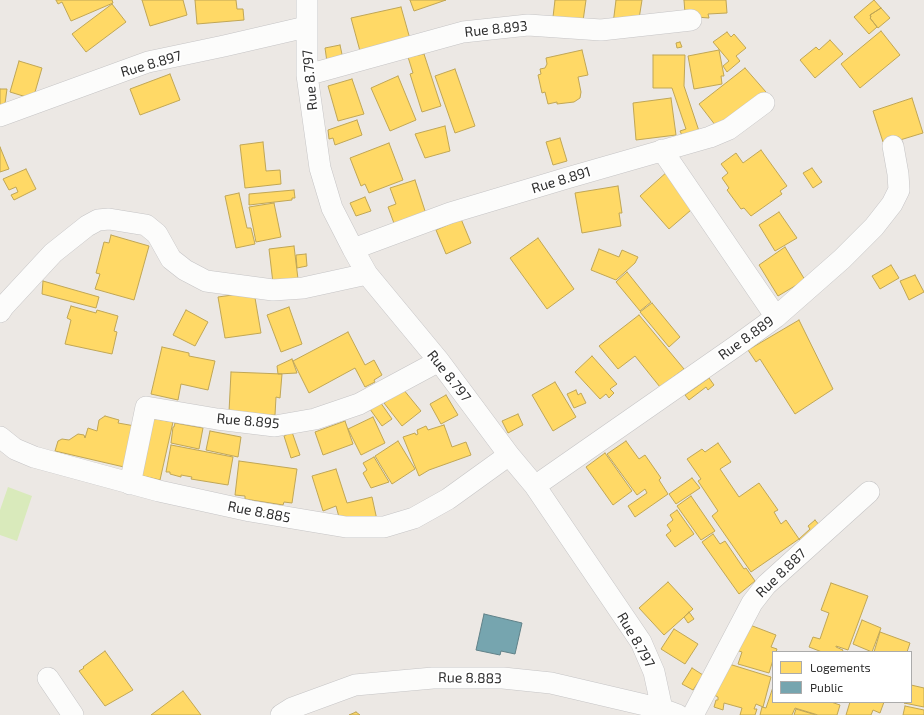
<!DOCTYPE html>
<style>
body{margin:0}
#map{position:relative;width:924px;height:715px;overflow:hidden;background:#ece8e4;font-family:"Exo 2",sans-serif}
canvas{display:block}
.legend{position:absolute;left:772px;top:651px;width:140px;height:52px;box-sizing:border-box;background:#fff;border:1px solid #ababab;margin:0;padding:5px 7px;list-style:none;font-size:12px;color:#2e2e2e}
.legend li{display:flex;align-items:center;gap:8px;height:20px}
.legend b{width:20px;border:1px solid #ababab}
</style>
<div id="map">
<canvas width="924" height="715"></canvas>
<ul class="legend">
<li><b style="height:11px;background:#ffd966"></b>Logements</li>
<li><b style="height:11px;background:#76a5af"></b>Public</li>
</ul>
</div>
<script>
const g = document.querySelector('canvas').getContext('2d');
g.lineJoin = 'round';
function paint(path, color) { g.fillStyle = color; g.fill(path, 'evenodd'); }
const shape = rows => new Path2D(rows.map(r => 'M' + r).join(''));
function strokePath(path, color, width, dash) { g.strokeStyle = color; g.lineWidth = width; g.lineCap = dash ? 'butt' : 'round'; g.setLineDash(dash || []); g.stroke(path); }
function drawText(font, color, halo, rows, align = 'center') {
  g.font = font + ' "Exo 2",sans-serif'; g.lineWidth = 4; g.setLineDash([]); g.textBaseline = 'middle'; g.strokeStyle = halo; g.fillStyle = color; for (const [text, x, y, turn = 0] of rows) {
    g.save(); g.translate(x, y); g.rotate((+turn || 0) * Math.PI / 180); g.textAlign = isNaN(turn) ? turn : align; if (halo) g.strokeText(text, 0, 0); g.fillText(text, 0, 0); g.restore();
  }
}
paint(shape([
 [8,487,32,496,17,541,0,535,0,510]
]), '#d9eabb');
const homes = shape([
 [56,0,112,0,113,3,71,21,62,2,58,4,56,0],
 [142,0,183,0,187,15,150,26,142,0],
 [195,0,236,0,237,9,243,9,244,20,197,24,195,0],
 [410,0,446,0,414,11,410,0],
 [555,0,586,0,583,21,553,17,555,0],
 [616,0,642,0,638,25,613,24,616,0],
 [684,0,726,0,727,13,708,14,709,18,696,17,685,14,684,0],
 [874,0,881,8,870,15,871,17,870,18,877,27,869,34,854,17,874,0],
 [112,4,126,22,86,52,72,34,112,4],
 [401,7,410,39,360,51,351,18,401,7],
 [881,8,890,18,878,28,870,18,871,17,870,15,881,8],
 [881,31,900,55,860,88,841,64,881,31],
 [727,32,731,37,734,34,746,48,736,56,740,61,727,72,723,66,729,61,713,42,727,32],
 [830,40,843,54,815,78,800,60,816,47,819,50,830,40],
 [680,42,682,47,677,48,676,43,680,42],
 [340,45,343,59,327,62,325,48,340,45],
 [582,50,588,75,578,77,581,92,580,98,574,102,557,104,557,102,548,104,545,92,542,93,538,75,541,74,540,69,545,68,547,64,546,58,582,50],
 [719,50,724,76,721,76,722,84,694,89,688,56,719,50],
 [424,54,441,106,422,112,410,74,413,73,408,57,424,54],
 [653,55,685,55,684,86,701,137,685,142,680,131,686,129,672,88,653,88,653,55],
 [19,61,42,68,33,99,10,92,19,61],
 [745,68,766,92,719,130,699,104,745,68],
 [455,69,475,126,455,133,435,76,455,69],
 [170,74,180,100,140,115,130,89,170,74],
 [398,76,416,120,390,131,371,88,398,76],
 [352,79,364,114,338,121,328,86,352,79],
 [0,89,7,89,4,111,0,111,0,89],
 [671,98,676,135,636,140,633,103,671,98],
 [912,98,923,133,900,140,899,137,883,142,873,111,912,98],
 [357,120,362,135,335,145,333,138,329,139,328,130,357,120],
 [445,126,450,151,425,158,415,134,445,126],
 [560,138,567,161,553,165,546,142,560,138],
 [263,142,266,171,280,170,281,184,245,188,240,145,263,142],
 [389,143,403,180,369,193,365,184,361,186,350,158,389,143],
 [0,147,9,169,0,172,0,147],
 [761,150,787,186,780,191,782,194,751,216,744,208,741,209,727,190,729,188,722,178,728,173,721,164,736,153,743,163,761,150],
 [812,168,822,182,813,188,803,173,812,168],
 [26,169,36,189,14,200,11,195,18,192,16,187,9,190,3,179,26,169],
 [668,171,698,204,669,229,640,196,668,171],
 [415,180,426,214,395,226,388,207,396,204,390,188,415,180],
 [618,186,622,213,619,213,621,226,582,233,575,193,618,186],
 [294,190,295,198,292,198,292,200,249,205,249,194,294,190],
 [239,193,247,228,251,228,255,244,236,248,225,196,239,193],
 [365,197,371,211,356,216,350,203,365,197],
 [274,203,281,237,256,242,249,207,274,203],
 [779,212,797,238,775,251,759,225,779,212],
 [461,219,471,243,446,254,436,230,461,219],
 [111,235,149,246,134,300,95,289,100,274,96,273,104,242,109,243,111,235],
 [538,238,574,289,547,309,510,258,538,238],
 [294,246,298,279,273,283,269,249,294,246],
 [785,247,805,280,778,296,759,265,785,247],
 [599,249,619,257,622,250,638,257,635,263,616,280,591,270,599,249],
 [306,254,307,266,297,268,296,255,306,254],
 [891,265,899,278,880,289,872,276,891,265],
 [627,272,651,302,640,311,616,282,627,272],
 [915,275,924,292,909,300,900,281,915,275],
 [43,281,99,297,96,308,42,294,43,281],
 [254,292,261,333,225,338,218,297,254,292],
 [652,303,680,337,669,347,640,312,652,303],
 [71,306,96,313,97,310,118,316,114,331,117,332,112,354,65,344,71,320,67,318,71,306],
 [289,307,302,344,281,352,267,315,289,307],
 [186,310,208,322,195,346,173,335,186,310],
 [639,315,684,369,660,387,635,356,618,369,599,346,639,315],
 [799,320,833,389,795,414,760,359,756,362,748,350,799,320],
 [348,332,365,365,374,360,382,375,374,380,375,382,365,387,355,368,309,393,293,361,348,332],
 [162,347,189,353,189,356,215,361,208,390,181,384,178,400,151,394,162,347],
 [592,356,617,384,610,389,614,393,609,398,606,394,600,399,575,372,592,356],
 [292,359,297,373,278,374,277,366,292,359],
 [231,372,282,374,280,398,276,397,275,415,247,416,229,412,231,372],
 [709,378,714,385,708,390,706,387,689,400,685,395,709,378],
 [555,382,576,417,553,431,532,395,555,382],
 [403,389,421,411,402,426,384,403,403,389],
 [576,390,578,395,581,393,586,403,574,408,567,394,576,390],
 [446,395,458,415,441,424,430,404,446,395],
 [378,399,392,419,382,426,367,405,378,399],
 [518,414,523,425,508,433,502,421,518,414],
 [105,416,119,420,118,423,135,426,124,467,55,451,58,441,62,439,69,440,78,434,84,435,85,438,88,428,97,431,99,420,105,416],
 [373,417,385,443,361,455,348,429,373,417],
 [151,418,173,422,160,480,139,475,151,418],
 [345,421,353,444,323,455,315,432,345,421],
 [175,423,203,428,199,449,171,443,173,427,174,427,175,423],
 [444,425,452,447,466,442,471,455,429,470,419,476,403,437,415,433,416,435,418,434,417,430,426,426,428,430,444,425],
 [210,431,241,437,238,457,206,450,210,431],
 [292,432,300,455,291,458,284,436,292,432],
 [398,441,415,469,392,484,375,456,398,441],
 [626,441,639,459,645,455,661,478,659,480,668,494,635,517,628,506,647,493,645,489,637,495,607,454,626,441],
 [718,443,731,462,720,469,739,497,759,483,778,510,774,512,781,524,786,520,799,539,751,572,712,516,718,511,698,481,701,479,687,459,702,449,705,452,718,443],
 [171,445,233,457,228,485,191,479,192,477,181,475,181,477,170,474,170,472,166,472,171,445],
 [605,453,632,491,613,505,586,467,605,453],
 [374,457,389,482,371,488,363,473,367,470,363,463,374,457],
 [239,461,297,469,292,503,284,502,283,505,245,499,245,496,235,495,239,461],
 [336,469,347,503,372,497,377,520,339,517,336,506,323,511,312,476,336,469],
 [692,478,700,488,676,504,669,494,692,478],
 [691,496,715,531,701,540,677,506,691,496],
 [677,510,694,534,675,547,666,535,671,531,667,525,673,520,670,515,677,510],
 [815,520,820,526,802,542,799,539,810,529,808,526,815,520],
 [713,534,720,544,725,541,744,569,746,568,755,581,739,594,702,542,713,534],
 [668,582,693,609,664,635,639,608,668,582],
 [831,583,868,596,848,650,836,646,836,647,843,650,842,652,822,652,809,647,813,637,820,639,829,613,821,610,831,583],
 [689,612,694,619,688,623,684,617,689,612],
 [862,620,881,628,872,652,853,644,862,620],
 [750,625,776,635,771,647,777,649,776,652,773,652,773,660,769,673,738,664,742,652,736,650,750,625],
 [674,629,698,644,685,664,661,649,674,629],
 [880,632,910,643,907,652,874,652,880,632],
 [105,651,133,690,105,706,79,671,84,668,83,667,105,651],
 [729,664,771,677,763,707,756,704,754,709,757,709,755,715,740,715,742,708,724,703,723,710,714,707,716,700,718,700,718,697,714,695,729,664],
 [692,668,703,675,693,690,682,684,692,668],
 [911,685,924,688,924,707,904,703,911,702,911,685],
 [773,687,773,702,831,702,840,705,837,715,818,715,795,708,792,715,760,715,762,707,766,708,773,687],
 [183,691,201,715,151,715,183,691],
 [850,702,884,702,880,713,873,710,871,715,846,715,850,702],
 [905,706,924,710,924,715,903,715,905,706],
 [796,709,816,715,794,715,796,709],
 [356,712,360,715,349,715,356,712]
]);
paint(homes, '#ffd966');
strokePath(homes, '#c0a655', 1);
const public = shape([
 [484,614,522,623,515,654,501,651,500,655,476,650,484,614]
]);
paint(public, '#76a5af');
strokePath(public, '#608188', 1);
const minor = shape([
 [307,0,307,75,320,168,332,208,353,249,367,274,439,361,509,455,535,486,641,642,654,672,662,709,678,715],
 [307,75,463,32,528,25,601,30,691,20],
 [0,116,148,62,224,46,306,27],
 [662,150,776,317],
 [353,249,450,213,567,178,710,137,729,129,764,103],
 [0,312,4,306,53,253,87,226,98,220,109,219,146,225,157,234,171,259,185,270,206,281,273,290,303,288,367,274],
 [0,437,15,449,34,457,159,491,250,511,346,527,384,527,414,518,448,499,509,455],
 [130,484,146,407,217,419,275,426,315,419,359,404,439,361],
 [535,486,736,346,776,317,842,259,874,227,892,204,899,190,898,174,893,146],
 [48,678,73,715],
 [281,715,292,708,355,685,433,678,503,678,551,683,662,709],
 [693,715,752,603,766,585,869,492]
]);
strokePath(minor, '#c5c4c5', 22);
strokePath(minor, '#fcfcfb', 21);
drawText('14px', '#2e2e2e', '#fff', [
 ["Rue 8.893",496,29,-6],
 ["Rue 8.897",151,64,-16],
 ["Rue 8.797",310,80,-95],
 ["Rue 8.891",561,180,-17],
 ["Rue 8.889",746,338,-36],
 ["Rue 8.797",449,376,52],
 ["Rue 8.895",248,421,5],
 ["Rue 8.885",259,512,11],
 ["Rue 8.887",781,573,-44],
 ["Rue 8.797",636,640,60],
 ["Rue 8.883",470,678,1]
]);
</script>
